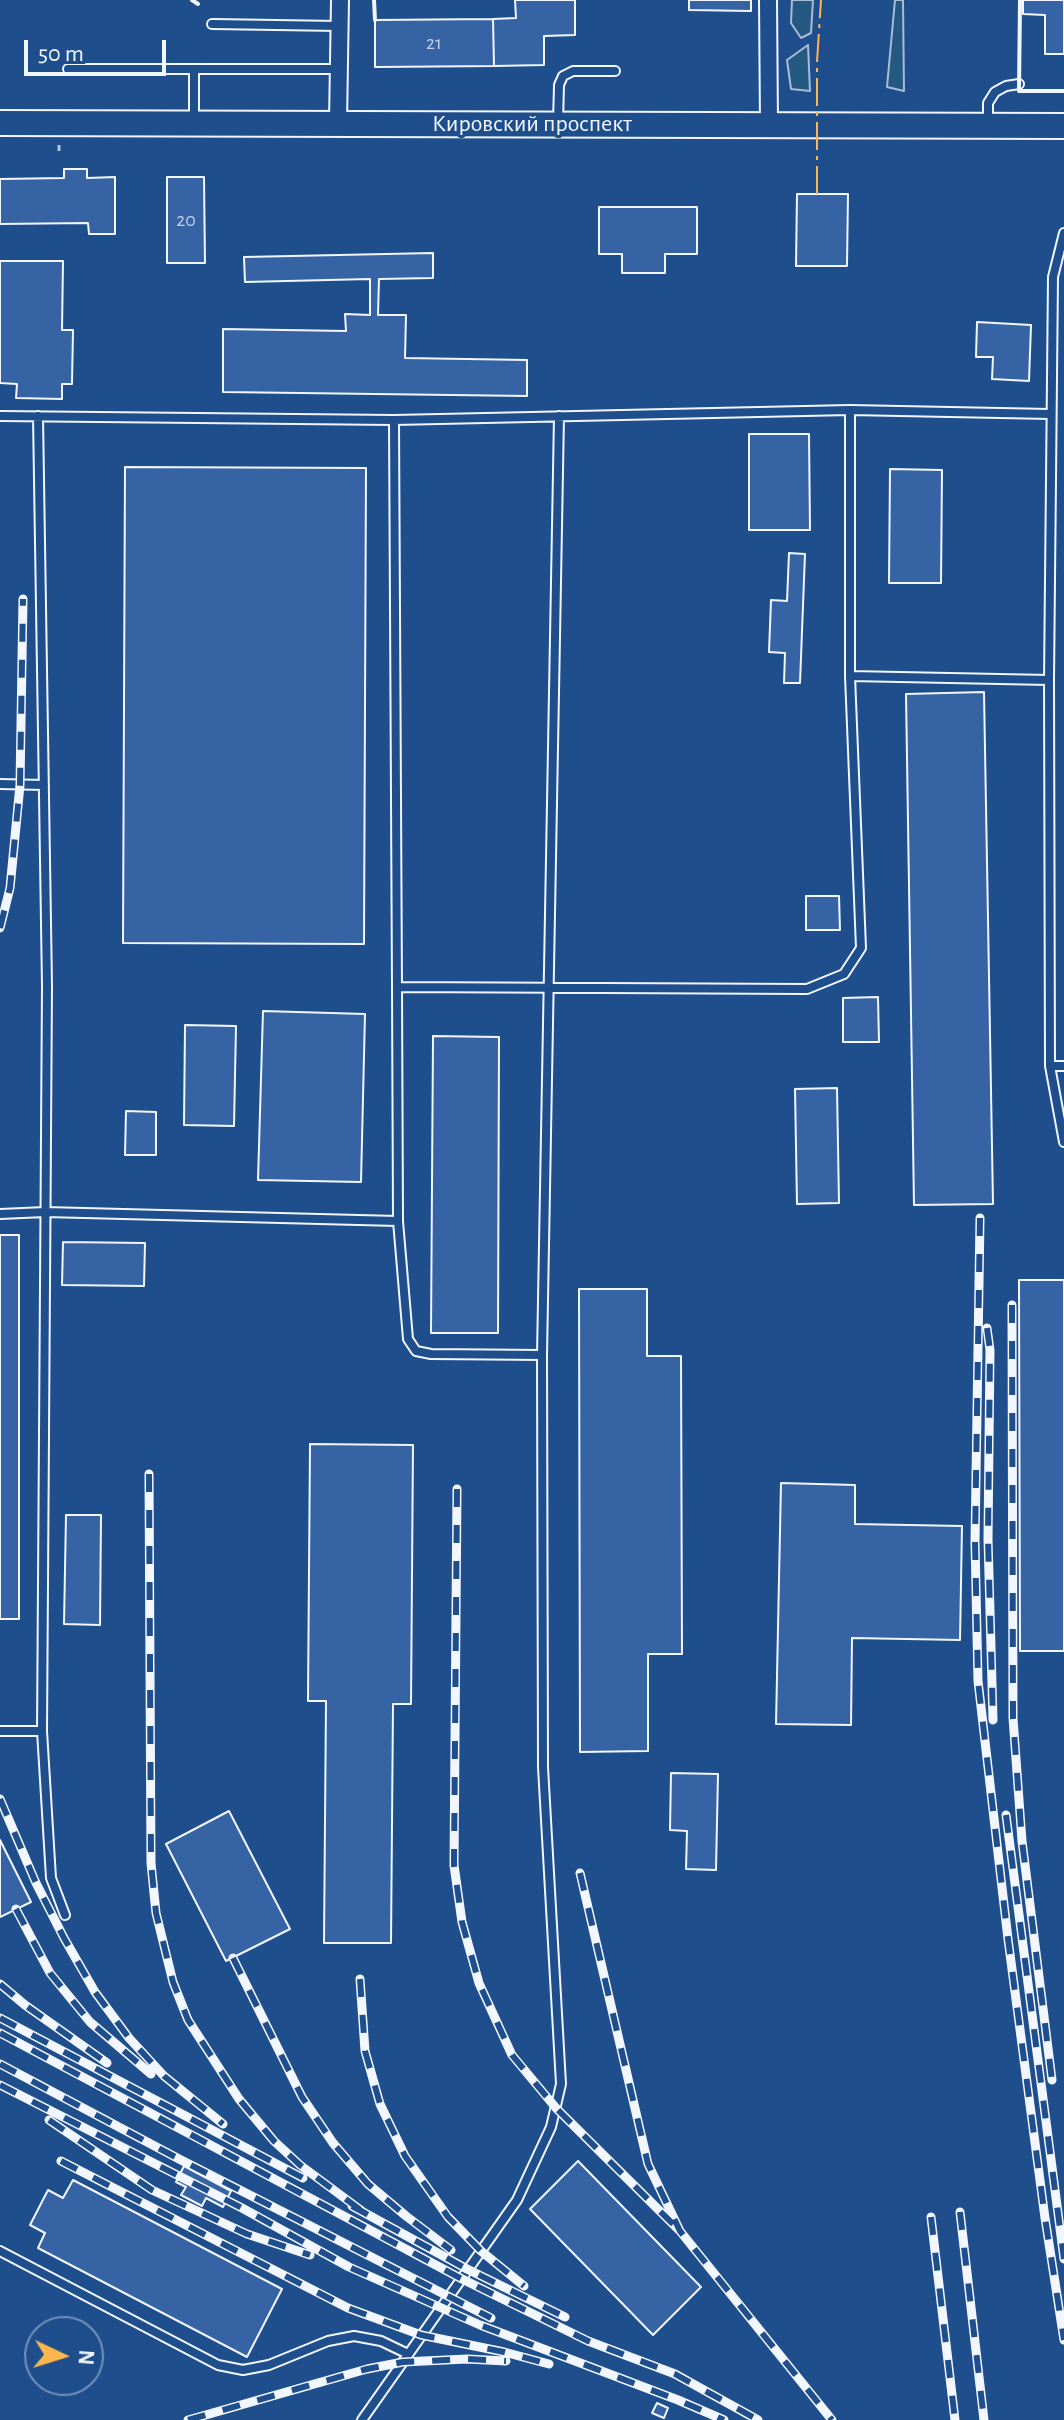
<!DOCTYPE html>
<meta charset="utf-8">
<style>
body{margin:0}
#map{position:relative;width:1064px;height:2420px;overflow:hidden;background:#1f4e8c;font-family:"Alegreya Sans",sans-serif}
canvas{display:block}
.north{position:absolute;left:24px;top:2316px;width:80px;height:80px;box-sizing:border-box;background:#1f4e8c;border:2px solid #7391ba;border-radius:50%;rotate:94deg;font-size:22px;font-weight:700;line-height:32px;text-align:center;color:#f2f6ff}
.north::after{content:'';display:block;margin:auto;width:28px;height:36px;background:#ffb74d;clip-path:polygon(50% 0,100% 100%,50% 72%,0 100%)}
.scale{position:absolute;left:24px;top:40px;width:142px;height:36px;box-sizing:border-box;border:4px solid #f2f6ff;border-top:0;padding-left:10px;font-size:24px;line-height:28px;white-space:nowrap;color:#f2f6ff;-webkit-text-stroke:6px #1f4e8c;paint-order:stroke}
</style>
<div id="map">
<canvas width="1064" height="2420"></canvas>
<div class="north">N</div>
<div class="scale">50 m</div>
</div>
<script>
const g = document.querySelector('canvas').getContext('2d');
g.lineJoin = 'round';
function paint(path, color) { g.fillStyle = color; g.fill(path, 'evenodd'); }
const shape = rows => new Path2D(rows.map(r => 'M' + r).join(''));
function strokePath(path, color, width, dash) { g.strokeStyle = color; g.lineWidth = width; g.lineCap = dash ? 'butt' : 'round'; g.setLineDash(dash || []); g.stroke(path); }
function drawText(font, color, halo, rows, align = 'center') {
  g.font = font + ' "Alegreya Sans",sans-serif'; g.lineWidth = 6; g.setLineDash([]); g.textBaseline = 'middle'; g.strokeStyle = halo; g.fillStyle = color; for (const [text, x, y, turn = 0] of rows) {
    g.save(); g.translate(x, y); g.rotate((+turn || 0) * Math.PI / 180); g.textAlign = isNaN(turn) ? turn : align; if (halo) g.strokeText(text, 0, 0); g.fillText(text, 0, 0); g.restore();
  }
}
const green = shape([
 [792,0,813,0,811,33,801,38,791,23,792,0],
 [895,0,903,0,904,91,887,87,895,0],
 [808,45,810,91,791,89,787,60,808,45]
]);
paint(green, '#245a82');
strokePath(green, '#a8bbd7', 2);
const building = shape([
 [515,0,575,0,575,35,544,36,544,65,494,66,493,19,516,18,515,0],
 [689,0,751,0,751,11,689,10,689,0],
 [1023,0,1064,0,1064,54,1045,54,1045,15,1023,14,1023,0],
 [493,19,494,66,375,67,375,20,493,19],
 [64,169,87,169,87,178,115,177,115,234,89,234,88,223,0,224,0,179,64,178,64,169],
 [167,177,204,177,205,263,167,263,167,177],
 [797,194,848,194,847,266,796,266,797,194],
 [599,207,697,207,697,254,665,254,665,273,622,273,622,254,599,254,599,207],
 [433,253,433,278,379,279,378,315,406,315,405,358,527,360,527,396,223,392,223,329,346,331,345,314,370,315,370,279,245,282,244,257,433,253],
 [0,261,63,261,62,330,73,330,72,384,62,384,62,399,16,398,17,384,0,383,0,261],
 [977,322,1031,325,1029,381,992,379,993,357,976,357,977,322],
 [749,434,809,434,810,530,749,530,749,434],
 [125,467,366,468,364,944,123,943,125,467],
 [890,469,942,470,941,583,889,583,890,469],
 [789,553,805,554,800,683,784,683,785,653,769,652,771,600,787,601,789,553],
 [984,692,993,1204,914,1205,906,694,984,692],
 [806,896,839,896,840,930,806,930,806,896],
 [878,997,879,1042,843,1042,843,998,878,997],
 [263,1011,365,1014,361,1182,258,1180,263,1011],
 [185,1025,236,1026,234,1126,184,1125,185,1025],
 [433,1036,499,1037,498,1333,431,1333,433,1036],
 [837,1088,839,1203,797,1204,795,1089,837,1088],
 [126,1111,156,1112,156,1155,125,1155,126,1111],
 [0,1235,19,1235,19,1619,0,1619,0,1235],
 [63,1242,145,1243,144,1286,62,1285,63,1242],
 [1019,1280,1064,1280,1064,1651,1020,1651,1019,1280],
 [579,1289,647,1289,647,1356,681,1356,682,1654,648,1654,648,1751,580,1752,579,1289],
 [310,1444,413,1445,411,1704,393,1704,391,1943,324,1943,326,1701,308,1701,310,1444],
 [781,1483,855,1485,855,1524,962,1526,960,1640,852,1638,851,1725,776,1724,781,1483],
 [66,1515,101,1515,100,1625,64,1624,66,1515],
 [671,1773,718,1774,716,1870,686,1869,687,1831,670,1830,671,1773],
 [229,1811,290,1929,226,1961,166,1844,229,1811],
 [0,1840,31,1902,0,1917,0,1840],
 [578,2161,701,2287,653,2335,530,2209,578,2161],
 [184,2166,231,2191,223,2207,206,2198,202,2206,181,2195,186,2187,176,2182,184,2166],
 [73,2180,282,2289,247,2357,38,2248,45,2233,30,2225,48,2190,63,2198,73,2180],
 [657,2403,668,2408,664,2418,652,2413,657,2403]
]);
paint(building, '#3563a3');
strokePath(building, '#f2f6ff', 2);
const lane = shape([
 [212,24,339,26],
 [68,69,339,69],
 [194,122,194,69],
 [558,123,559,85,563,76,573,71,615,71],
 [988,124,988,103,995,92,1006,86,1019,84],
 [1064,233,1053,277,1049,680,1050,1066,1064,1142],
 [0,416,394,420,850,410,1050,414],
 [38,416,47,986,42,1731,51,1878,65,1915],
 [394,420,397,987,807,989,844,974,861,948,850,676,850,410],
 [850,676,1049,680],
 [0,784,44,785],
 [397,987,398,1221,408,1339,416,1351,431,1354,542,1355],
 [1050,1066,1064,1066],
 [0,1214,45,1212,398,1221],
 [0,1731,42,1731],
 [0,2251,218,2365,243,2370,269,2365,328,2341,354,2336,381,2341,408,2354],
 [362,2420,517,2200,551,2127,561,2084,543,1767,542,1355,559,416]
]);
const street = shape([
 [768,0,769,124],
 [338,123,340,0]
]);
const secondary = shape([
 [0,123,1064,126]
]);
strokePath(lane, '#f2f6ff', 12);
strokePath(street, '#f2f6ff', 20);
strokePath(secondary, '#f2f6ff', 28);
strokePath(shape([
 [59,145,59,155]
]), '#b3c4dc', 3, [6, 4]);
strokePath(lane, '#1f4e8c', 8);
strokePath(street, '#1f4e8c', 16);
strokePath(secondary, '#1f4e8c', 24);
const rail = shape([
 [0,928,10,888,20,785,23,599],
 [980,1218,975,1542,978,1681,1008,1939,1045,2218,1064,2340],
 [1012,1305,1013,1718,1022,1841,1052,2080],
 [987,1328,990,1350,988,1539,993,1720],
 [149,1474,151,1863,156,1913,173,1982,188,2020,239,2099,274,2141,300,2165,362,2211],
 [457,1489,454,1865,462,1922,479,1983,512,2055,556,2108,680,2231],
 [0,1799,36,1883,64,1938,95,1992,129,2038,164,2076,223,2124],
 [1006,1815,1064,2259],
 [580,1873,648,2164,680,2231,832,2420],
 [16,1909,50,1973,90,2022,151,2074],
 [233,1958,302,2097,333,2143,368,2184,406,2216,451,2250],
 [360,1979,365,2051,380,2104,405,2156,448,2217,481,2251,524,2286],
 [0,1984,25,2005,107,2063],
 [0,2018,303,2178],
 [0,2033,462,2279,588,2341,675,2374,758,2420],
 [0,2064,181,2160,491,2318],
 [0,2085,242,2208,349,2267,480,2325,678,2400,724,2420],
 [49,2120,152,2190,247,2234,310,2255],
 [61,2161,348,2308,421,2335,504,2352,549,2364],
 [352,2206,467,2269,565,2317],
 [960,2212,984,2420],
 [931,2217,955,2420],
 [188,2420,367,2369,403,2362,467,2359,506,2361]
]);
strokePath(rail, '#f2f6ff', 9);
strokePath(rail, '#1f4e8c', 6, [18]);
strokePath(shape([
 [192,0,198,4],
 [374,0,375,20],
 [1020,0,1019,91,1064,91]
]), '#f2f6ff', 4);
strokePath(shape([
 [817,194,817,62,821,0]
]), '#ffb74d', 2, [28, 6, 4, 6]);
drawText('20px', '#c3d1e8', null, [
 ["21",434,43],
 ["20",186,220]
]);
drawText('24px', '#f2f6ff', '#1f4e8c', [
 ["Кировский проспект",532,124]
]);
</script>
